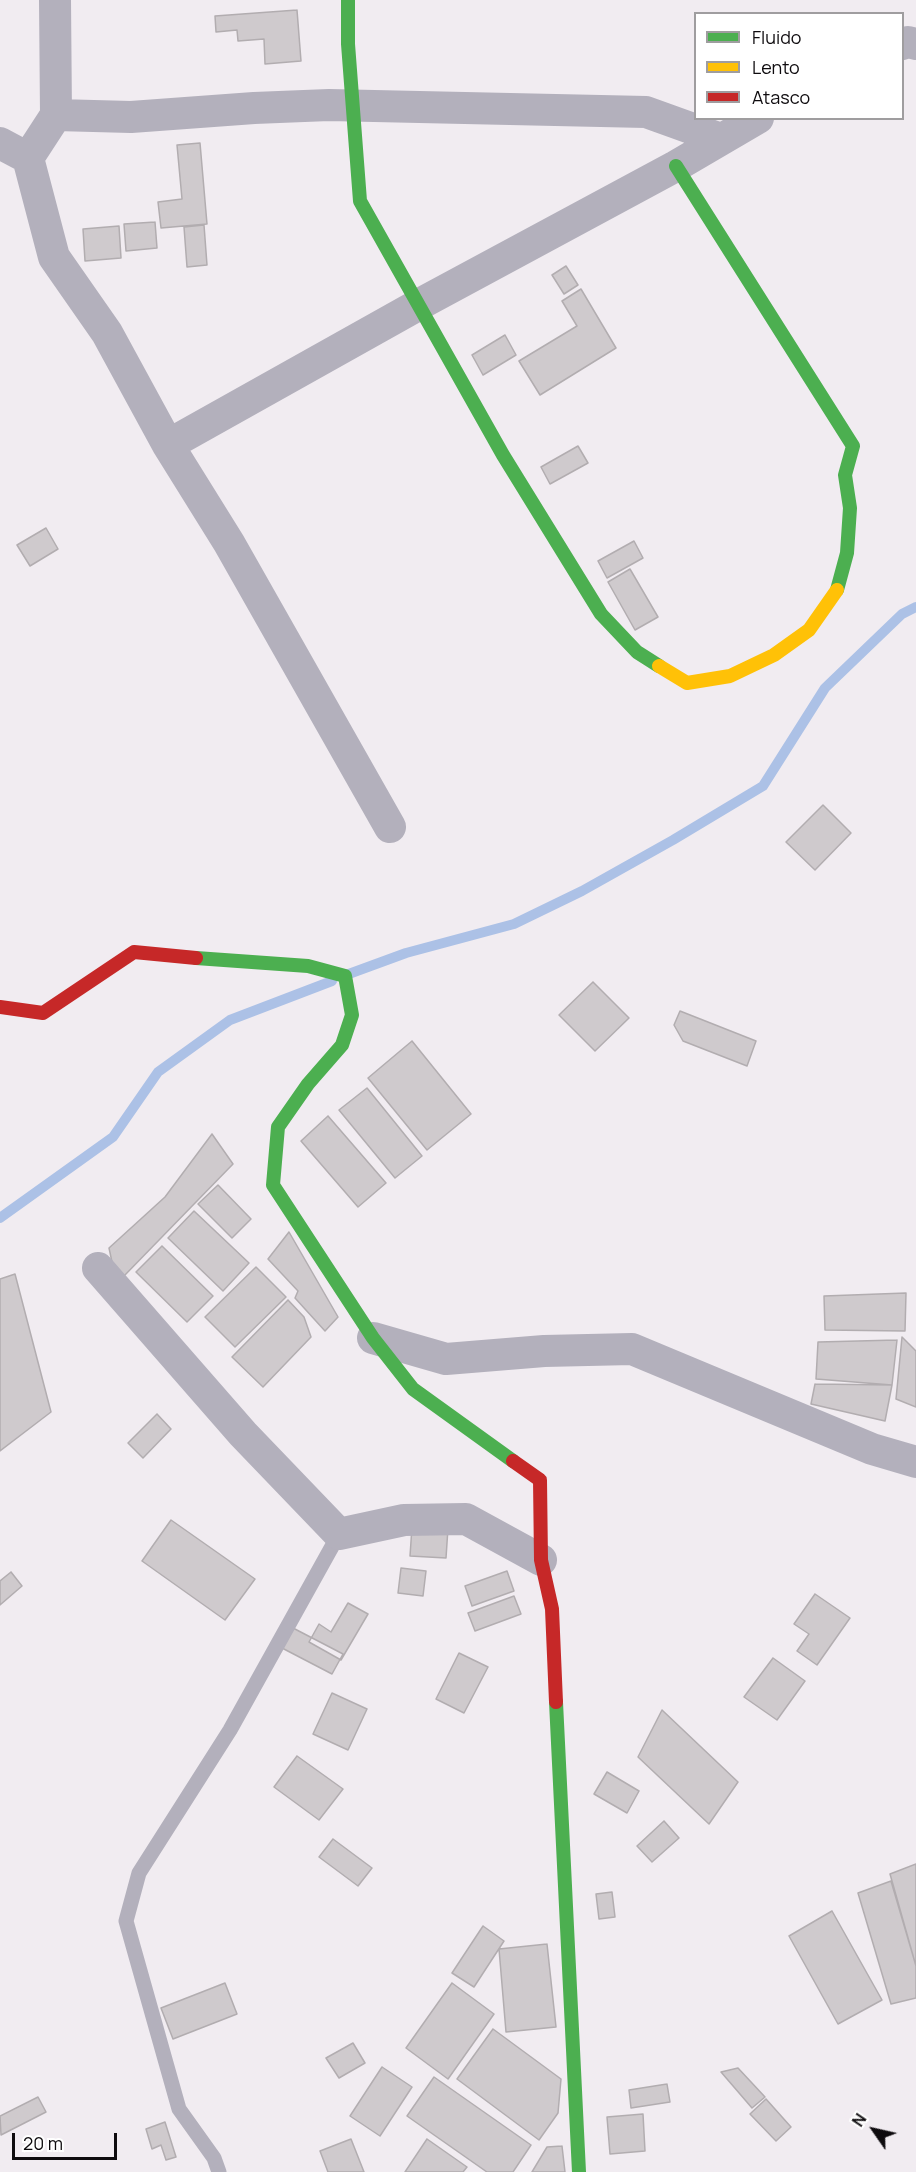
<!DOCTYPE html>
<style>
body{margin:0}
#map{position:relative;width:916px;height:2172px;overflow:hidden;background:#f1ecf1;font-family:Manrope,sans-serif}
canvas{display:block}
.legend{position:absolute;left:694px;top:12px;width:210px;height:108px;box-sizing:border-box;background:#fff;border:2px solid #9f9d9f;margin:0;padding:8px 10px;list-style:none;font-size:18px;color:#0e0b0e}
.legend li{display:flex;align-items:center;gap:12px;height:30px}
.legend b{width:30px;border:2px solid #9f9d9f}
.north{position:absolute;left:844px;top:2100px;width:60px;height:60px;-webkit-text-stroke:4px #fff;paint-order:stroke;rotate:304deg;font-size:16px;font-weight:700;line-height:24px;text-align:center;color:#0e0b0e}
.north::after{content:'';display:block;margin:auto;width:21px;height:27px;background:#0e0b0e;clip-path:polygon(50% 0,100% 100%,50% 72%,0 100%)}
.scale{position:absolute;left:12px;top:2133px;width:105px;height:27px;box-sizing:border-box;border:3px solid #0e0b0e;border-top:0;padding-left:8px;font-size:18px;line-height:21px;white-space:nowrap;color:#0e0b0e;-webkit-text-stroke:4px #fff;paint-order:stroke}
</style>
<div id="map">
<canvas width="916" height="2172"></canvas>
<ul class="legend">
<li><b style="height:8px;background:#4caf50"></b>Fluido</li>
<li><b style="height:8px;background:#ffc107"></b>Lento</li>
<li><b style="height:8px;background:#c62828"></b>Atasco</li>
</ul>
<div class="north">N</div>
<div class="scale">20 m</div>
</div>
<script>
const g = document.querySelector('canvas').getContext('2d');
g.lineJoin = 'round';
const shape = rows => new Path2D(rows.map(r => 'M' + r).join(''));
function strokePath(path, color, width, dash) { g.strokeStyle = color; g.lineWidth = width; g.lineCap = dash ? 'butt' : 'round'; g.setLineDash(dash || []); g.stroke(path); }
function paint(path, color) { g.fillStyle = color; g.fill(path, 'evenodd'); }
strokePath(shape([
 [346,975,406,953,514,924,582,891,673,840,763,786,825,688,902,614,916,607],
 [0,1218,113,1137,158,1072,230,1020,332,981]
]), '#acc1e6', 10);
const building = shape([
 [297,10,301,61,265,64,264,39,238,41,237,30,216,32,215,16,297,10],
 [200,143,207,224,161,228,158,202,182,199,177,145,200,143],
 [155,222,157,248,126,251,124,224,155,222],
 [204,225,207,265,187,267,184,227,204,225],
 [119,226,121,258,85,261,83,229,119,226],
 [566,266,578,285,564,294,552,275,566,266],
 [581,289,616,348,540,395,519,361,577,326,562,301,581,289],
 [505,335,516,355,483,375,472,355,505,335],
 [578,446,588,463,550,484,541,467,578,446],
 [46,528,58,549,30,566,17,545,46,528],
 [634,541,643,558,607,578,598,561,634,541],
 [630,569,658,617,635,630,608,582,630,569],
 [823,805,851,833,815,870,786,842,823,805],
 [593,982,629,1018,595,1051,559,1015,593,982],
 [680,1011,756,1041,747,1066,683,1041,674,1025,680,1011],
 [412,1041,471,1114,427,1150,368,1078,412,1041],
 [367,1088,422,1156,395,1178,339,1110,367,1088],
 [328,1116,386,1183,358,1207,301,1141,328,1116],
 [212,1134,233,1164,124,1276,112,1262,109,1248,165,1197,212,1134],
 [218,1185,251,1219,232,1238,198,1204,218,1185],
 [194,1211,249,1263,223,1291,168,1238,194,1211],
 [289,1232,338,1317,325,1331,295,1298,298,1291,268,1259,289,1232],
 [162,1246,213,1296,187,1322,136,1272,162,1246],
 [256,1267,286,1297,235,1347,205,1317,256,1267],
 [15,1274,51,1412,0,1451,0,1279,15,1274],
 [906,1293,905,1331,825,1330,824,1296,906,1293],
 [288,1300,304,1317,311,1337,263,1387,232,1357,288,1300],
 [902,1337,916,1351,916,1407,896,1399,902,1337],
 [897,1340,892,1385,816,1379,818,1342,897,1340],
 [815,1384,892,1385,885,1421,811,1404,815,1384],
 [157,1414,171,1429,143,1458,128,1443,157,1414],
 [171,1520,255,1579,225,1620,142,1561,171,1520],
 [412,1527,448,1528,446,1558,410,1556,412,1527],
 [401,1568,426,1571,423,1596,398,1593,401,1568],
 [507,1571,514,1591,472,1606,465,1586,507,1571],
 [11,1572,22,1586,0,1605,0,1581,11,1572],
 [815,1594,850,1618,817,1665,797,1651,809,1634,794,1624,815,1594],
 [514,1596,521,1614,475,1631,468,1613,514,1596],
 [348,1603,368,1614,341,1660,309,1642,319,1624,331,1632,348,1603],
 [293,1628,343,1654,332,1674,282,1648,293,1628],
 [459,1653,488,1667,464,1713,436,1699,459,1653],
 [773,1658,805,1681,777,1720,744,1697,773,1658],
 [332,1693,367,1709,348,1750,313,1734,332,1693],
 [662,1710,738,1782,709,1824,638,1757,662,1710],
 [297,1756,343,1789,319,1820,274,1787,297,1756],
 [607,1772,639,1791,627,1813,594,1794,607,1772],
 [664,1821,679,1838,652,1862,637,1846,664,1821],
 [333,1839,372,1868,358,1886,319,1857,333,1839],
 [916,1864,916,1966,890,1874,916,1864],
 [891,1881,916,1966,916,1998,891,2004,858,1893,891,1881],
 [612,1892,615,1917,599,1919,596,1894,612,1892],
 [832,1911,882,2000,838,2024,789,1936,832,1911],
 [483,1926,504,1941,474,1987,452,1973,483,1926],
 [547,1944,556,2027,506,2032,499,1949,547,1944],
 [225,1983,237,2014,173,2039,161,2008,225,1983],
 [452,1983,494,2014,448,2079,406,2048,452,1983],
 [493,2029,561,2079,558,2113,539,2140,457,2079,493,2029],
 [353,2043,365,2063,339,2078,326,2058,353,2043],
 [382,2067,412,2087,380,2136,350,2116,382,2067],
 [738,2068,765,2097,752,2108,721,2072,738,2068],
 [434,2077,531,2145,513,2172,487,2172,407,2116,434,2077],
 [667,2084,670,2102,631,2108,629,2090,667,2084],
 [38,2097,46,2112,1,2135,0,2116,38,2097],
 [766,2099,791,2127,776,2141,750,2114,766,2099],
 [643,2114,645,2151,610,2154,607,2117,643,2114],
 [165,2122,176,2157,166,2160,161,2145,152,2149,146,2129,165,2122],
 [351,2139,364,2172,328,2172,320,2151,351,2139],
 [427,2139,467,2167,463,2172,405,2172,427,2139],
 [562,2146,565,2172,532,2172,547,2147,562,2146]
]);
paint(building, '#cfcacd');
strokePath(building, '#b2adb0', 1.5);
strokePath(shape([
 [219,2172,214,2158,179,2109,126,1921,139,1873,230,1730,339,1534]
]), '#b3b0bc', 15);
strokePath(shape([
 [55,0,56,115],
 [902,44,908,42,916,44],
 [0,143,28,158,54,257,107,333,168,445,229,543,390,827],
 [28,158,56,115,131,117,254,108,329,105,646,112,721,139],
 [168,445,418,305,676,166,758,118],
 [98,1268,243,1434,339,1534,404,1520,466,1519,541,1560],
 [373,1338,446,1359,544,1351,632,1349,872,1449,916,1462]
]), '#b3b0bc', 32);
strokePath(shape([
 [348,0,348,44,360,201,503,455,601,614,637,652,659,666],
 [676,166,853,446,845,475,850,508,847,553,837,590],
 [196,958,308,966,345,976,352,1015,342,1045,308,1084,278,1127,273,1185,373,1338,413,1389,513,1461],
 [556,1702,579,2172]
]), '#4caf50', 14);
strokePath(shape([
 [659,666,687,683,730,676,774,655,809,630,837,590]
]), '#ffc107', 14);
strokePath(shape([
 [0,1007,43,1013,134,952,196,958],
 [513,1461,540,1480,541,1560,552,1609,556,1702]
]), '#c62828', 14);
</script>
